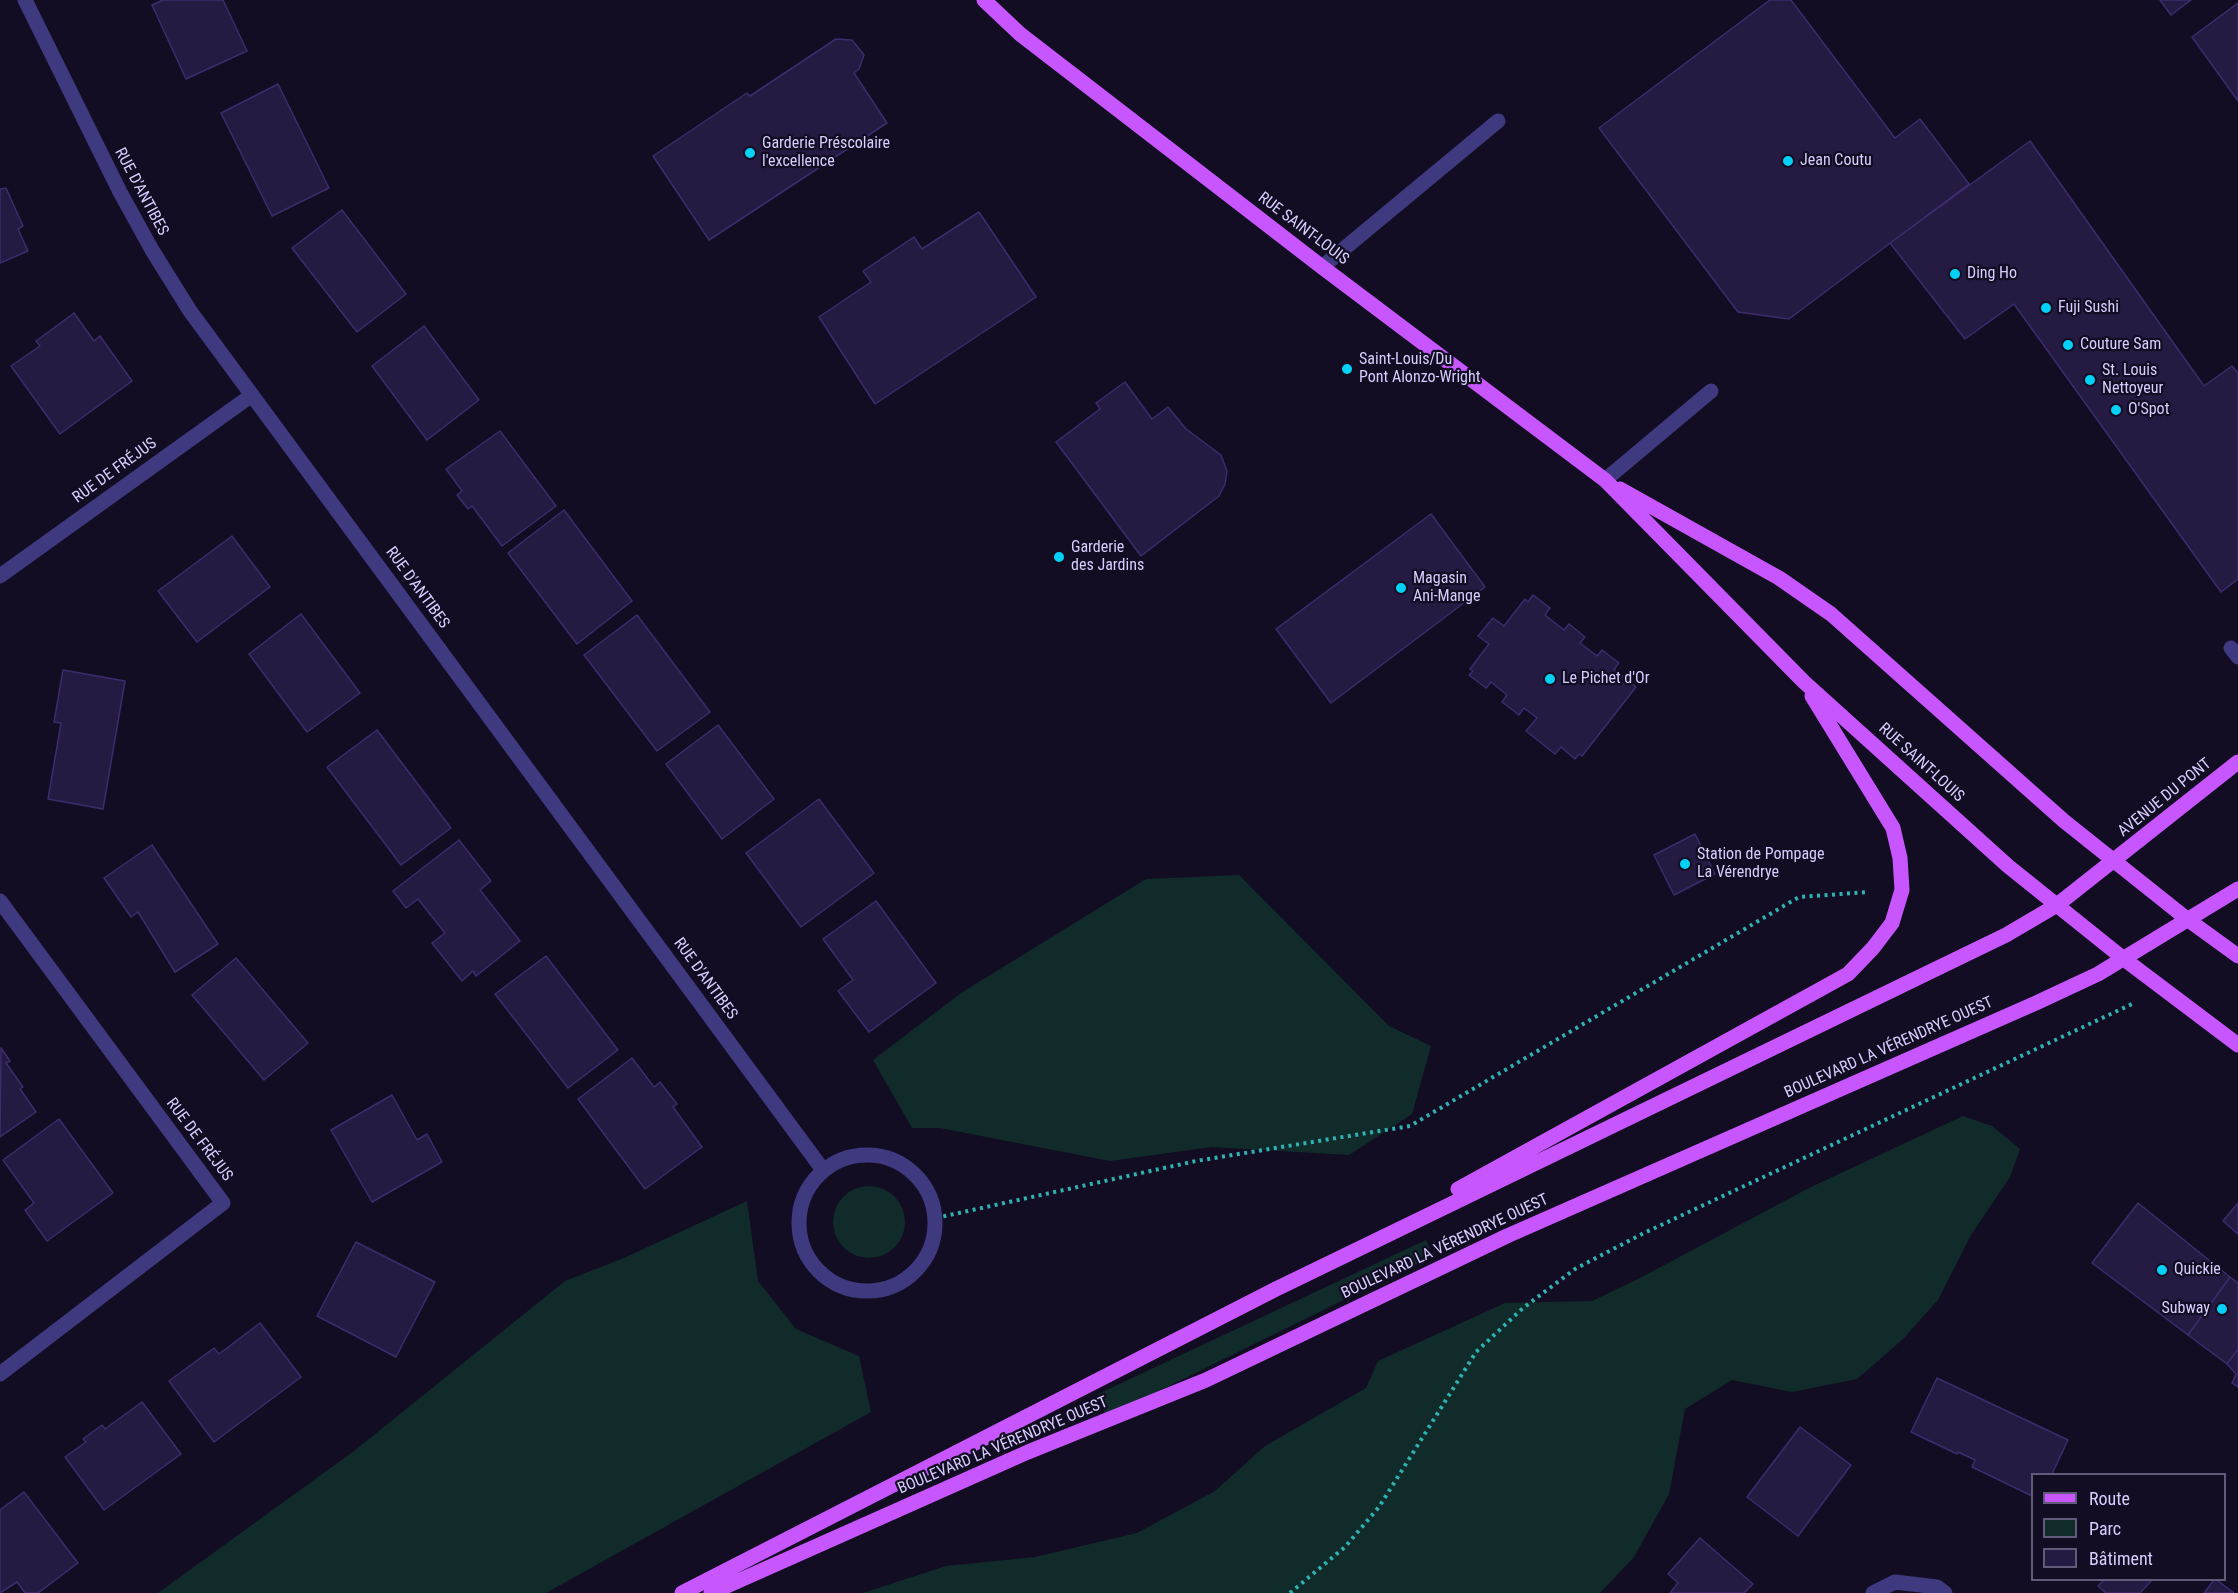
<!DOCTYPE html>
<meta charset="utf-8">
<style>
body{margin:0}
#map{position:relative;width:2238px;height:1593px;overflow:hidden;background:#120d22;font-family:"Roboto Condensed",sans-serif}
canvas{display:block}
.legend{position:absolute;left:2031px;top:1473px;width:195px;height:108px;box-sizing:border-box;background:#120d22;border:2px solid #615a7a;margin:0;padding:8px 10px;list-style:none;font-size:18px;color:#d7ceff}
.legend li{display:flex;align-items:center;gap:12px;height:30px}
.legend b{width:30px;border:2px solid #615a7a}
</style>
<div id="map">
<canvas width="2238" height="1593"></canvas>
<ul class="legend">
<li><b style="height:8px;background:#c856fe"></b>Route</li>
<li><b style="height:16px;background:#112b2b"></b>Parc</li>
<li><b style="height:16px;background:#241a42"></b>Bâtiment</li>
</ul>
</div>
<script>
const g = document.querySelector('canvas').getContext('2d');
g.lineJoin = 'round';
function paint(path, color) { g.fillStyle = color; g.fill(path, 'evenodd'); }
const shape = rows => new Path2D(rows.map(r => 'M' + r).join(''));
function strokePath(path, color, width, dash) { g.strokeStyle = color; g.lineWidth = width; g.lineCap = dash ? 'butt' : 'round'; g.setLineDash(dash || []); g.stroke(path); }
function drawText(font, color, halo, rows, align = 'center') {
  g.font = font + ' "Roboto Condensed",sans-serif'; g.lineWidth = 4.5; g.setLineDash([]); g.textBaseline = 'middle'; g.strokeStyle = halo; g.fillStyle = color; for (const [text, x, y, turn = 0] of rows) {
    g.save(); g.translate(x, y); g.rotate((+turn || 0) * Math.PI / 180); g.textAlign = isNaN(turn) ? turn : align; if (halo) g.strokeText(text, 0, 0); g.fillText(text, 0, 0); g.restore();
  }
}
paint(shape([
 [1239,875,1389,1026,1431,1046,1412,1114,1349,1155,1212,1147,1110,1161,940,1128,912,1128,873,1060,961,993,1146,879],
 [1963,1116,1992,1126,2020,1149,2010,1177,1971,1235,1938,1300,1902,1340,1857,1379,1792,1392,1732,1380,1685,1409,1669,1494,1634,1557,1600,1593,863,1593,946,1566,1035,1557,1137,1533,1215,1491,1265,1446,1366,1388,1378,1361,1505,1303,1592,1301,1640,1278,1809,1188],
 '833 1222a36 36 0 1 1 72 0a36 36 0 1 1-72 0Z',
 [747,1201,758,1281,796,1329,859,1356,871,1412,546,1593,158,1593,354,1451,565,1281,624,1258],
 [1426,1240,1433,1256,1106,1417,1098,1394]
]), '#112b2b');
const building = shape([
 [163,0,223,0,247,51,186,79,152,5,163,0],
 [1770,0,1791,0,1895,138,1920,119,1969,184,1789,319,1738,312,1599,128,1770,0],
 [2160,0,2191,0,2171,15,2160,0],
 [2238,3,2238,101,2192,37,2238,3],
 [836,39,852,40,864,55,859,69,854,73,887,123,709,240,653,156,747,93,750,96,836,39],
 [278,84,329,188,272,216,221,113,278,84],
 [2030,141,2204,386,2232,366,2238,373,2238,579,2221,592,2014,304,1965,339,1890,243,2030,141],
 [6,188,23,226,18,229,28,251,0,263,0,189,6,188],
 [342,210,406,294,357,332,292,248,342,210],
 [979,212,1036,297,875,404,819,317,871,282,863,271,914,237,922,249,979,212],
 [74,313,94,341,100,336,132,381,60,434,11,366,40,346,36,341,74,313],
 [424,326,479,400,427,440,372,366,424,326],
 [1125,382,1152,419,1168,407,1186,429,1221,455,1227,471,1225,484,1219,496,1141,556,1056,442,1100,409,1096,403,1125,382],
 [500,431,556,506,502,546,472,506,468,509,457,495,462,491,446,469,500,431],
 [564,510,632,601,577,644,508,553,564,510],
 [1431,514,1485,587,1331,703,1276,629,1431,514],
 [232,536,270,587,197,642,158,591,232,536],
 [1533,595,1550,608,1545,615,1564,630,1569,624,1585,637,1580,643,1597,656,1602,650,1619,663,1614,669,1636,687,1582,756,1579,754,1575,759,1561,747,1555,754,1526,731,1537,718,1524,708,1519,715,1502,702,1507,695,1491,682,1486,688,1469,675,1473,671,1470,669,1489,644,1478,636,1493,618,1504,626,1525,599,1528,602,1533,595],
 [301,614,360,693,307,732,249,654,301,614],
 [637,615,710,712,657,751,584,655,637,615],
 [63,670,125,681,103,809,48,799,61,723,54,722,63,670],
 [718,725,774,799,722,839,666,764,718,725],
 [377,730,451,828,401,865,327,767,377,730],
 [819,799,874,873,801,927,746,853,819,799],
 [1695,834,1715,874,1674,895,1654,855,1695,834],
 [459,840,491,881,480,890,520,941,476,976,473,971,462,981,432,943,445,933,418,899,406,908,393,891,459,840],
 [152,845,218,944,175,972,138,912,131,917,104,878,152,845],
 [876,901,936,983,869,1032,838,991,853,980,823,939,876,901],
 [546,956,618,1050,568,1088,495,994,546,956],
 [236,958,308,1043,264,1080,192,995,236,958],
 [1,1048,10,1061,6,1063,23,1087,20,1089,36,1112,0,1137,1,1048],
 [632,1058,654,1087,660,1082,677,1104,673,1107,702,1147,645,1189,578,1099,632,1058],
 [392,1095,417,1140,427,1134,442,1162,372,1202,331,1130,392,1095],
 [59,1119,113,1193,47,1241,25,1210,34,1203,3,1160,59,1119],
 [2138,1203,2230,1277,2188,1335,2092,1263,2138,1203],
 [2238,1203,2238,1234,2223,1221,2238,1203],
 [356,1242,435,1282,396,1357,317,1316,356,1242],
 [2230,1277,2238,1283,2238,1349,2227,1364,2188,1335,2230,1277],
 [260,1323,301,1377,214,1442,169,1381,214,1348,219,1354,260,1323],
 [2238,1349,2238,1387,2232,1383,2236,1374,2227,1364,2238,1349],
 [1937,1378,2068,1440,2052,1474,2032,1474,2032,1496,1972,1467,1975,1460,1958,1452,1957,1454,1911,1432,1937,1378],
 [142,1402,181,1454,104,1510,65,1457,86,1442,83,1439,102,1425,105,1429,142,1402],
 [1800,1427,1851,1465,1798,1536,1747,1497,1800,1427],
 [24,1492,78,1563,38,1593,25,1593,17,1582,0,1593,0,1510,24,1492],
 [1700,1538,1753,1584,1744,1593,1670,1593,1678,1583,1668,1574,1700,1538],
 [2101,1580,2152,1580,2140,1593,2106,1593,2098,1586,2103,1581,2101,1580],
 [2214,1580,2217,1580,2234,1593,2204,1593,2214,1580]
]);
paint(building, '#241a42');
strokePath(building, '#3d2c6e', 1.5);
strokePath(shape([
 [936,1218,1196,1161,1410,1126,1799,897,1869,892],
 [1290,1593,1345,1547,1379,1507,1476,1352,1523,1308,1575,1269,1642,1234,2132,1004]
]), '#2fb2b2', 4, [3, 4.5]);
strokePath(shape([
 [25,0,120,192,152,250,190,311,823,1170],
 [1322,267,1498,121],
 [1605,480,1711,391],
 [0,576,252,395],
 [2231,648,2238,657],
 [0,901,223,1203,0,1374],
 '799 1223a68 68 0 1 1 136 0a68 68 0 1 1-136 0Z',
 [1873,1593,1895,1582,1937,1587,1945,1593]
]), '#3f3980', 15);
strokePath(shape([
 [984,0,1020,34,1322,267,1605,480,1804,682,2008,866,2124,959,2238,1045],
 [1620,489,1779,578,1831,614,2064,821,2187,919,2238,956],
 [1458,1189,1848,974,1873,948,1892,923,1902,890,1900,858,1893,828,1812,696],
 [682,1593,1276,1289,2006,935,2057,905,2238,762],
 [711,1593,1028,1452,1206,1380,1507,1236,2036,1003,2098,974,2238,889]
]), '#c856fe', 15);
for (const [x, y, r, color] of [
 [750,153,6,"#02d1f7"],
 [1788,161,6,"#02d1f7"],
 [1955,274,6,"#02d1f7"],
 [2046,308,6,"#02d1f7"],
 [2068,345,6,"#02d1f7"],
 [1347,369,6,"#02d1f7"],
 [2090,380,6,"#02d1f7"],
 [2116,410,6,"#02d1f7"],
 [1059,557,6,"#02d1f7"],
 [1401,588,6,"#02d1f7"],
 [1550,679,6,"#02d1f7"],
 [1685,864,6,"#02d1f7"],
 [2162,1270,6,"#02d1f7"],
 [2222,1309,6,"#02d1f7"]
]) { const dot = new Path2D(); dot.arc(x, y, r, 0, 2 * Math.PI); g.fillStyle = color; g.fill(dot); strokePath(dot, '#120d22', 2); }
drawText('16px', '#d7ceff', '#120d22', [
 ["Garderie Préscolaire",762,144],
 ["l'excellence",762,162],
 ["Jean Coutu",1800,161],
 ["Ding Ho",1967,274],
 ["Fuji Sushi",2058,308],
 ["Couture Sam",2080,345],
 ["Saint-Louis/Du",1359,360],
 ["Pont Alonzo-Wright",1359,378],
 ["St. Louis",2102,371],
 ["Nettoyeur",2102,389],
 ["O'Spot",2128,410],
 ["Garderie",1071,548],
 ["des Jardins",1071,566],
 ["Magasin",1413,579],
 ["Ani-Mange",1413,597],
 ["Le Pichet d'Or",1562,679],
 ["Station de Pompage",1697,855],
 ["La Vérendrye",1697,873],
 ["Quickie",2174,1270],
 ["Subway",2210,1309,"right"]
], 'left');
drawText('16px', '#d7ceff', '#120d22', [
 ["RUE D'ANTIBES",141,192,62],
 ["RUE SAINT-LOUIS",1303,229,37],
 ["RUE DE FRÉJUS",115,471,-36],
 ["RUE D'ANTIBES",417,588,54],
 ["RUE SAINT-LOUIS",1921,763,42],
 ["AVENUE DU PONT",2165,798,-39],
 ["RUE D'ANTIBES",705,979,54],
 ["BOULEVARD LA VÉRENDRYE OUEST",1889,1048,-24],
 ["RUE DE FRÉJUS",199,1140,53],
 ["BOULEVARD LA VÉRENDRYE OUEST",1445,1247,-25],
 ["BOULEVARD LA VÉRENDRYE OUEST",1003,1446,-23]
]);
</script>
